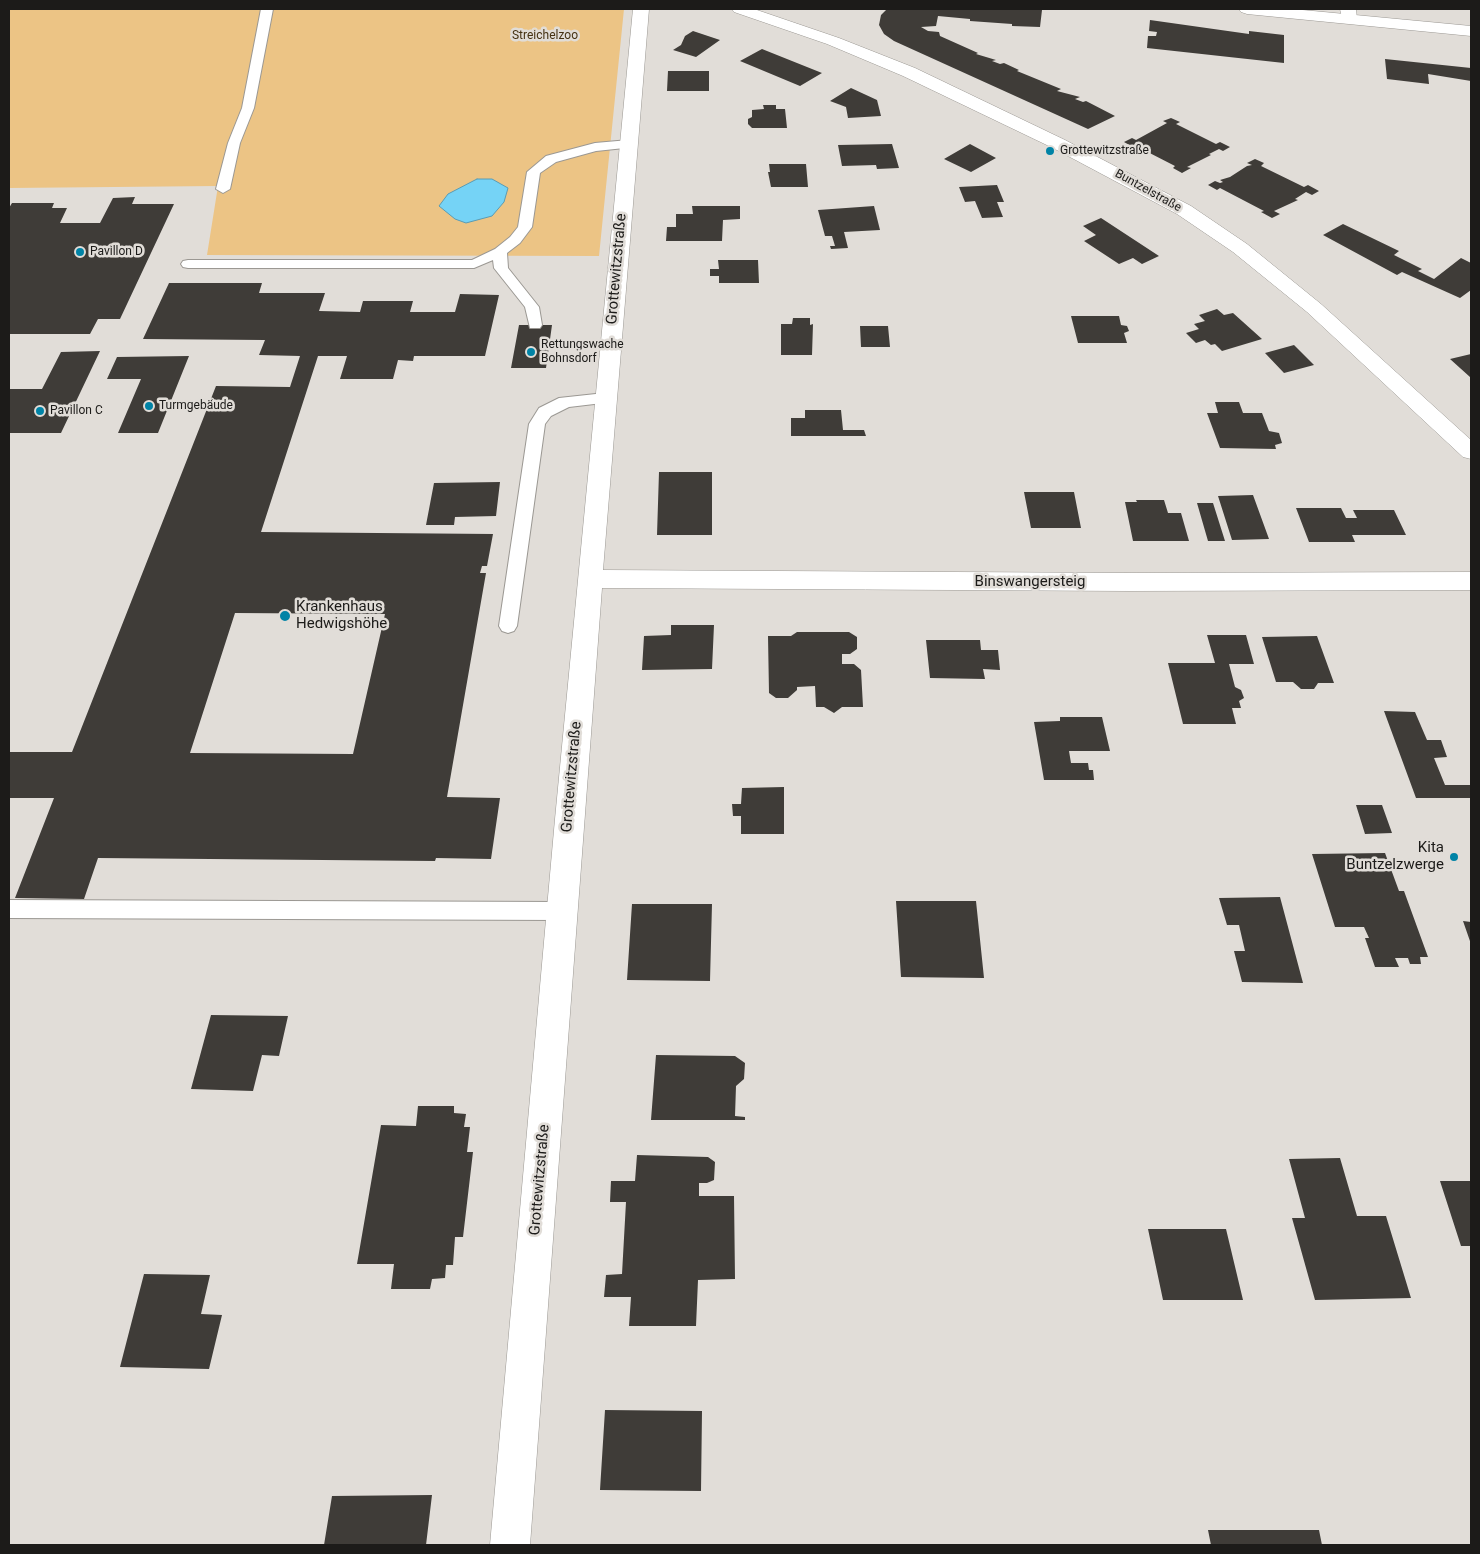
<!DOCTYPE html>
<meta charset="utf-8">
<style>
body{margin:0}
#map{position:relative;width:1480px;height:1554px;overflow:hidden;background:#e1ddd8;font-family:Roboto,sans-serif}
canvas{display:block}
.frame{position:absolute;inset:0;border:10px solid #1c1b19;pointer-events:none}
</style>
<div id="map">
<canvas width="1480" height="1554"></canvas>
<div class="frame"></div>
</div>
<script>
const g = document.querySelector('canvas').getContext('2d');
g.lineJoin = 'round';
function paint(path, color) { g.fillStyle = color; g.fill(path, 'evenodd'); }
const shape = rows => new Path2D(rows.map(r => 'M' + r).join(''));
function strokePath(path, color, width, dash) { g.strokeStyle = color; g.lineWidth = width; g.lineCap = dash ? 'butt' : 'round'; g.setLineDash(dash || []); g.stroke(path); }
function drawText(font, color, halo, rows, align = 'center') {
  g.font = font + ' Roboto,sans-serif'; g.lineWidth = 5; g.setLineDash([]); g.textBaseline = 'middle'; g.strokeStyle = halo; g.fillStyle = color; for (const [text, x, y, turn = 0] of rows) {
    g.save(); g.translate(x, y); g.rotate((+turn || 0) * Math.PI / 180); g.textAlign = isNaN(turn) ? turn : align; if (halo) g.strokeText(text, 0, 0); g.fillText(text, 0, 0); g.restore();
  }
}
paint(shape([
 [9,9,624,9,599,256,207,255,218,186,9,188]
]), '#ecc485');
const water = shape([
 [477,179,492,179,508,188,504,202,492,216,466,223,455,219,439,206,448,194,477,179]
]);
paint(water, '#75d3f6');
strokePath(water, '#5a9cb4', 1);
paint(shape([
 [887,9,1042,10,1040,27,1012,26,1012,24,970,21,970,19,938,16,936,26,921,27,928,31,939,32,940,36,978,53,976,54,996,60,992,61,1000,64,1004,63,1019,70,1017,71,1061,89,1057,91,1080,97,1075,99,1083,102,1086,101,1115,116,1088,129,894,41,884,34,879,25,881,15],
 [1150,20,1249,34,1249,31,1284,35,1284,63,1147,48,1148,36,1156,36,1157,32,1149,31],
 [693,31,720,40,696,57,673,50,681,45,685,36],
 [762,49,822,73,800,86,740,61],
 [1385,59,1471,68,1471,81,1428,74,1429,84,1387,79],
 [668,71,709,71,709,91,667,91],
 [851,88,877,100,881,116,848,118,846,107,830,101],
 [763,105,776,105,776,109,785,109,787,128,752,128,748,124,748,119,752,117,752,110,764,109],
 [1171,118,1180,122,1176,124,1216,144,1220,142,1230,147,1223,151,1219,149,1209,154,1211,155,1187,167,1191,168,1182,173,1173,168,1175,166,1136,146,1133,147,1124,142,1132,138,1136,140,1167,123,1163,121],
 [892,144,899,168,877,169,876,165,842,166,838,145],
 [970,144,996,158,971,172,944,159],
 [1255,159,1264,163,1261,166,1304,187,1308,185,1319,191,1312,195,1306,192,1295,199,1298,200,1274,211,1280,214,1272,218,1261,212,1264,211,1220,188,1217,190,1208,185,1215,181,1220,183,1223,182,1220,180,1230,177,1247,166,1252,165,1247,163],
 [769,164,806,164,808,187,771,187,768,172,770,172],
 [997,185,1004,202,997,202,1003,217,982,218,975,201,965,202,959,187],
 [135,197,132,204,174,204,120,319,98,319,90,334,9,334,9,208,12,203,54,203,52,208,67,208,60,223,100,223,113,198],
 [692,206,740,206,740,219,723,220,722,241,666,241,667,227,676,227,676,214,693,214],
 [874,206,880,230,844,232,848,248,831,249,830,246,835,246,832,236,825,236,818,210],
 [1101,218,1159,256,1142,264,1133,258,1119,264,1084,241,1096,235,1083,226],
 [1343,224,1399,251,1394,255,1422,269,1418,271,1434,279,1461,258,1471,263,1471,290,1460,298,1402,272,1397,275,1323,235],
 [718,260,758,260,759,283,719,283,719,276,710,276,710,269,719,269],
 [169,283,262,283,259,293,325,293,319,311,360,312,363,301,413,301,410,312,455,312,460,294,499,295,485,356,414,356,413,361,398,360,393,379,340,379,347,356,318,356,261,532,493,534,487,566,482,566,480,573,486,573,447,797,500,798,491,859,436,858,435,861,98,858,84,899,15,898,54,798,9,798,9,752,72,752,216,386,290,387,300,356,259,355,265,340,143,339],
 [235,613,385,614,353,754,190,753],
 [1217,309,1224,315,1233,313,1262,339,1222,351,1215,344,1211,345,1205,340,1196,343,1186,333,1199,329,1194,324,1205,321,1199,315],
 [1071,316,1119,316,1121,325,1127,326,1129,331,1124,333,1127,343,1078,343],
 [793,318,810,318,810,325,813,324,812,355,781,355,781,324,792,324],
 [519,325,552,325,546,368,511,368],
 [860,326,888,326,890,347,861,347],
 [1294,345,1314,365,1284,373,1265,353],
 [100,351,61,433,9,433,9,389,42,389,61,352],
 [1471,354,1471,377,1470,377,1450,359],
 [189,356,158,433,118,433,141,379,107,379,117,357],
 [1215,402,1239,402,1243,413,1262,413,1269,431,1279,433,1282,443,1275,445,1276,449,1220,448,1207,413,1218,413],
 [805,410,841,410,843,430,864,430,866,436,791,436,791,418,805,418],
 [659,472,712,472,712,535,657,535],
 [500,482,496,516,455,517,454,525,426,525,434,483],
 [1024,492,1074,492,1081,528,1031,528],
 [1253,495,1269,539,1232,540,1218,496],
 [1136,500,1164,500,1168,513,1181,513,1189,541,1133,541,1125,502,1137,502],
 [1197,503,1213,503,1225,541,1208,541],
 [1296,508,1341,508,1346,518,1357,518,1353,510,1394,510,1406,535,1352,535,1355,542,1309,542],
 [671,625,714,625,712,669,642,670,644,636,671,635],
 [797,632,849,632,857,637,857,649,850,654,842,654,842,664,854,664,861,670,863,707,842,707,834,713,824,707,816,707,815,686,797,687,797,690,788,698,776,698,769,693,768,636,791,636],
 [1207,635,1246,635,1254,664,1229,664,1235,687,1241,690,1244,698,1239,701,1241,708,1232,708,1236,724,1183,724,1168,663,1215,663],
 [1317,636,1334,683,1318,683,1314,689,1301,689,1293,682,1276,682,1262,637],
 [926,640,980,640,981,650,998,650,1000,670,983,669,985,679,930,678],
 [1384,711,1415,712,1427,740,1441,740,1447,757,1434,758,1445,785,1471,785,1471,798,1416,798],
 [1060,717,1102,717,1110,751,1069,751,1071,763,1088,763,1089,770,1093,770,1094,780,1044,780,1034,722,1060,721],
 [784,787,784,834,741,834,741,816,733,816,732,804,741,804,742,788],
 [1356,805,1382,805,1392,833,1365,834],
 [1385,853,1399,891,1404,891,1428,957,1420,957,1421,964,1410,964,1408,958,1395,958,1399,967,1375,967,1365,938,1369,938,1364,927,1335,927,1312,854],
 [1280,897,1303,983,1242,982,1234,951,1245,951,1239,925,1227,925,1219,898],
 [896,901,976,901,984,978,901,977],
 [632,904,712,904,710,981,627,980],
 [1463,921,1471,922,1471,944],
 [211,1015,288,1016,279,1056,262,1055,253,1091,191,1089],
 [656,1055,735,1056,745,1063,744,1079,736,1086,735,1116,745,1117,745,1120,651,1120],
 [418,1106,454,1106,454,1113,466,1114,464,1127,470,1127,467,1152,473,1152,463,1237,455,1237,453,1265,446,1265,445,1278,432,1279,430,1289,391,1289,394,1264,357,1264,381,1125,416,1126],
 [637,1155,708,1157,715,1162,714,1180,707,1183,699,1183,699,1196,734,1196,735,1279,698,1280,696,1326,629,1326,631,1297,604,1297,606,1275,622,1274,626,1202,610,1202,611,1181,635,1181],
 [1340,1158,1357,1216,1386,1216,1411,1298,1315,1300,1292,1218,1305,1218,1289,1159],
 [1440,1181,1471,1181,1471,1246,1461,1246],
 [1148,1229,1226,1229,1243,1300,1163,1300],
 [144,1274,210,1275,201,1314,222,1315,209,1369,120,1367],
 [605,1410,702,1411,701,1491,600,1490],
 [432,1495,426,1545,324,1545,332,1496],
 [1208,1530,1319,1530,1322,1545,1211,1545]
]), '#3f3c38');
const service = shape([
 [261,9,273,9,254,108,240,143,230,189,223,193,216,189,228,143,242,108,261,9],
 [629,140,634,141,635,144,634,147,596,151,556,162,540,173,532,227,520,243,507,253,508,268,539,307,542,325,540,328,530,328,525,307,494,268,493,260,474,268,188,268,183,267,181,264,183,261,188,260,472,260,495,249,510,237,518,227,527,172,546,156,595,143,629,140],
 [605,393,611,394,613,398,611,402,569,407,551,416,545,424,517,626,514,631,508,633,502,631,499,626,529,424,539,408,559,398,605,393],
 [9,900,561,902,569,904,572,911,569,918,561,920,9,918,9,900]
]);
const minor = shape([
 [633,9,649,9,603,570,1129,573,1471,572,1471,590,1129,591,602,588,530,1545,490,1545,555,819,633,9],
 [1340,9,1356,9,1357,19,1355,22,1343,22,1340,9]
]);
const tertiary = shape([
 [732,9,754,9,839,38,915,68,1065,140,1191,206,1247,244,1321,304,1471,440,1471,459,1463,457,1307,312,1233,252,1177,214,1053,148,903,76,827,44,734,12,732,9],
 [1239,9,1292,9,1471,26,1471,36,1247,14,1241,12,1239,9]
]);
strokePath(service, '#9b9893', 2);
strokePath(minor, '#9b9893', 1);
strokePath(tertiary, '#9b9893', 1);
paint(service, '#fff');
paint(minor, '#fff');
paint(tertiary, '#fff');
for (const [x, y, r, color] of [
 [1050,151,5,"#0083a6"],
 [80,252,5,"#0083a6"],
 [531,352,5,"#0083a6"],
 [149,406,5,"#0083a6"],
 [40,411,5,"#0083a6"],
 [285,616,6,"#0083a6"],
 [1454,857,5,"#0083a6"]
]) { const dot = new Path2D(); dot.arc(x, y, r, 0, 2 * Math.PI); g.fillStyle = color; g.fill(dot); strokePath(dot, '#e1ddd8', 2); }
drawText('12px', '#453213', '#e1ddd8', [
 ["Streichelzoo",545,36]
]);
drawText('12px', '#1c1b19', '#e1ddd8', [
 ["Grottewitzstraße",1060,151],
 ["Pavillon D",90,252],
 ["Rettungswache",541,345],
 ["Bohnsdorf",541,359],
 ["Turmgebäude",159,406],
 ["Pavillon C",50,411]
], 'left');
drawText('12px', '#1c1b19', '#e1ddd8', [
 ["Buntzelstraße",1148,191,29]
]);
drawText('15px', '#1c1b19', '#e1ddd8', [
 ["Grottewitzstraße",617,269,-85],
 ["Binswangersteig",1030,582],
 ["Grottewitzstraße",572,777,-85],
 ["Grottewitzstraße",540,1180,-85]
]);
drawText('15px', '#1c1b19', '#e1ddd8', [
 ["Krankenhaus",296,607],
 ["Hedwigshöhe",296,624],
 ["Kita",1444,848,"right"],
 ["Buntzelzwerge",1444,865,"right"]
], 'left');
</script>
